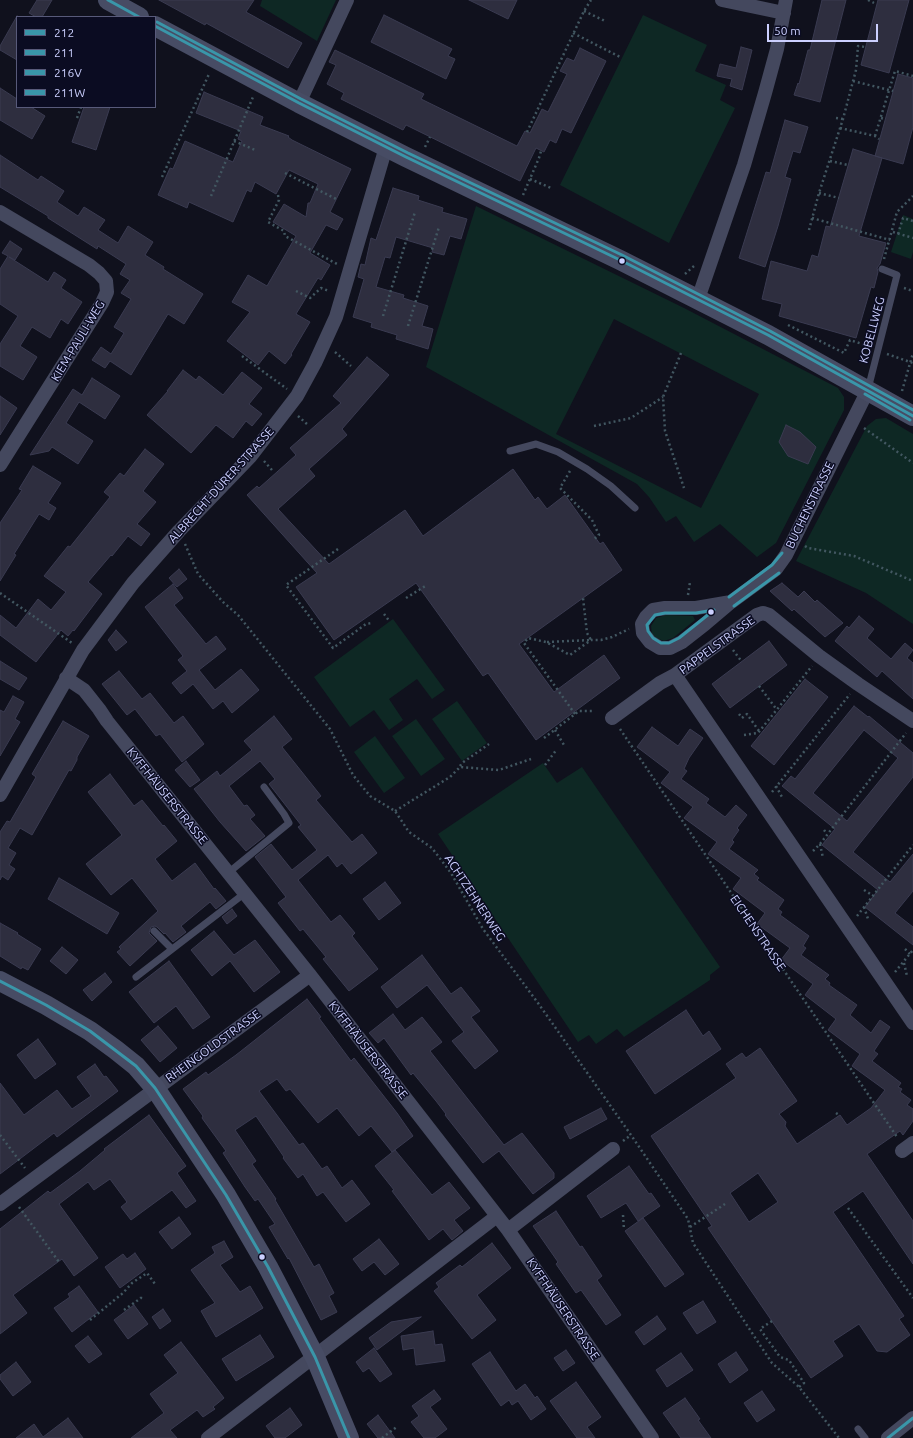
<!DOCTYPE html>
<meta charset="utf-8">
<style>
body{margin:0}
#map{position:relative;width:913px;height:1438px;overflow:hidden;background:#10111d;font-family:Ubuntu,sans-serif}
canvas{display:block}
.legend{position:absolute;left:16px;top:16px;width:140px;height:92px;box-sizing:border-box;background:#0b0c22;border:1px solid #585a7a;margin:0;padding:5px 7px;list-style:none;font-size:12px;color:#ccd0ff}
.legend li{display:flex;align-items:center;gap:8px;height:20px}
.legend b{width:20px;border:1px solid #585a7a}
.scale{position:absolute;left:767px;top:24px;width:111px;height:18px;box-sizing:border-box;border:2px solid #ccd0ff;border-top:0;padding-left:5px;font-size:12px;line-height:14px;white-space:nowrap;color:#ccd0ff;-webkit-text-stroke:3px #0b0c22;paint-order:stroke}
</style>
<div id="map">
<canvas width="913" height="1438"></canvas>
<ul class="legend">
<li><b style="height:5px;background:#3a96a9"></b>212</li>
<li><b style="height:5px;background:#3a96a9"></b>211</li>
<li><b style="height:5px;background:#3a96a9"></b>216V</li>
<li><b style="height:5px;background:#3a96a9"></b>211W</li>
</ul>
<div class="scale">50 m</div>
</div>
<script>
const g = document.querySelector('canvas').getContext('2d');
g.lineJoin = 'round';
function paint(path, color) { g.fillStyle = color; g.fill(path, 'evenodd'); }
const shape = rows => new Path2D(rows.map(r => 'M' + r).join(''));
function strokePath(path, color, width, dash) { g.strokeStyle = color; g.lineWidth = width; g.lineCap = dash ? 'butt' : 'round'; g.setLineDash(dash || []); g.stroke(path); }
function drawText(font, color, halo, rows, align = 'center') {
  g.font = font + ' Ubuntu,sans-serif'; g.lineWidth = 3; g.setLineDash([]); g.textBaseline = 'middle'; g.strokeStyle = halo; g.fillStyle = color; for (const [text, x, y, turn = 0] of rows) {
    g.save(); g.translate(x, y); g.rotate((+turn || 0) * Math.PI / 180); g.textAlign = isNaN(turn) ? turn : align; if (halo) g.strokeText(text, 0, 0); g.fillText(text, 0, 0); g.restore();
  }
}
paint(shape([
 [262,0,336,0,317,41,260,6],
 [643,15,707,45,695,71,726,85,720,100,735,108,669,243,560,185],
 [476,206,684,308,838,388,844,397,844,410,776,543,757,557,720,524,694,542,676,516,666,522,649,497,637,484,426,367],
 [614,319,759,394,701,508,556,434],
 [903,215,913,219,913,252,911,259,891,252],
 [886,418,913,434,913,624,866,593,796,561,867,426,876,419],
 [666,615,693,616,695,620,673,638,664,641,656,638,652,635,651,626,656,618],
 [393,619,445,690,432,699,417,679,389,699,403,720,389,730,374,710,350,727,314,677],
 [457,701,487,743,462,761,432,719],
 [416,719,445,759,421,776,392,736],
 [375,736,405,778,384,793,354,752],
 [543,763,557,783,582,767,720,967,710,975,710,980,624,1037,617,1029,596,1044,589,1035,578,1042,438,834]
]), '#0e2824');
const building = shape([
 [37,0,52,0,42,17,36,17,29,13,37,0],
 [159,0,254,0,246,12,302,43,288,68,206,23,205,25,159,0],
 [469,0,517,0,508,19,469,0],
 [822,0,846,0,820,102,794,95,798,83,799,84,808,50,810,50,822,0],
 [878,0,909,0,889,73,861,65,878,0],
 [384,15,452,49,448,56,455,59,446,79,371,42,384,15],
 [17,16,17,60,0,50,0,46,17,16],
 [741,47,752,50,742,90,730,86,732,79,717,76,720,64,736,68,741,47],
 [580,48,606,61,571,133,562,129,556,143,550,140,544,152,536,148,520,181,406,125,403,130,341,99,344,93,327,84,336,65,329,62,335,50,424,94,421,99,517,146,525,131,530,133,542,109,548,112,567,74,560,71,567,58,574,61,580,48],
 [898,74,913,78,913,127,903,164,875,156,898,74],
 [0,88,17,99,17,107,31,107,45,116,32,139,0,120,0,88],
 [204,92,263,117,260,125,289,136,288,137,292,140,351,169,330,212,343,219,337,230,326,225,310,253,330,265,321,280,318,278,296,314,310,322,291,354,292,355,285,364,269,351,258,365,227,341,250,312,232,302,248,275,267,286,296,236,273,222,284,204,306,217,308,203,310,203,318,184,289,170,276,194,255,182,251,192,247,190,233,222,189,202,187,208,158,195,170,168,173,169,185,141,233,162,242,141,238,139,241,131,196,113,204,92],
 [84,107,110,107,96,150,72,142,84,107],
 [785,120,808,127,800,153,793,151,785,177,791,179,778,226,765,267,739,258,766,172,770,173,785,120],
 [853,149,882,158,859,236,886,243,880,264,877,268,878,272,874,288,871,287,856,338,779,316,782,304,762,299,771,261,807,271,812,255,818,257,826,226,830,227,853,149],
 [0,155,38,180,41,176,64,191,57,202,78,216,84,207,105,220,98,230,118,243,128,226,153,242,145,255,164,267,163,269,203,294,184,324,168,314,131,375,110,361,105,368,92,360,101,347,111,354,124,333,114,327,131,299,121,293,130,280,120,274,126,264,98,246,97,249,48,218,48,216,0,187,0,155],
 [393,188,419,196,418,200,443,208,442,212,467,219,461,239,450,236,444,255,432,252,433,248,396,237,390,258,385,257,376,287,404,295,403,298,428,306,422,326,433,329,428,349,396,339,397,335,371,327,372,323,353,317,364,279,358,277,361,264,365,265,371,238,376,240,393,188],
 [10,241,22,249,15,260,9,257,48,282,54,272,66,280,61,288,82,302,68,324,61,319,50,338,32,327,20,346,37,357,23,380,0,366,0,344,18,316,0,304,0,269,8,256,2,253,10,241],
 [367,357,389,375,342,429,347,435,309,469,315,476,278,509,329,564,405,510,423,536,513,469,535,500,538,497,547,509,565,495,600,544,603,542,622,570,519,644,554,692,604,655,620,678,536,740,488,673,483,676,416,583,334,640,296,587,317,573,247,495,257,486,259,488,296,455,290,448,341,403,333,396,367,357],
 [183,370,196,380,199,376,223,395,242,372,262,388,249,404,262,414,252,426,246,421,233,438,216,425,191,453,147,415,168,391,167,391,183,370],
 [92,378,120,396,105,419,79,402,66,423,93,441,78,464,52,447,49,451,30,455,73,389,82,395,92,378],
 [0,396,17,408,0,435,0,396],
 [786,425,800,432,816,447,808,464,788,456,779,442,786,425],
 [145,449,164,464,143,491,156,502,137,524,150,534,141,546,128,536,112,556,111,555,88,582,102,594,74,631,73,630,68,636,61,630,36,662,0,635,0,615,16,628,38,599,51,610,66,592,44,576,68,546,70,547,110,497,104,492,120,473,124,476,145,449],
 [33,466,61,483,48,503,56,508,49,520,39,514,14,554,16,555,0,581,0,523,22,490,19,489,33,466],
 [179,569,187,579,177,587,169,578,179,569],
 [782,583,798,597,804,591,815,602,817,600,843,623,825,637,794,609,792,611,770,591,782,583],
 [173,584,183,598,174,605,206,644,216,636,226,649,199,670,215,690,241,669,259,690,232,713,223,701,213,709,193,684,181,694,172,683,187,671,178,660,183,656,145,607,173,584],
 [859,616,874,629,867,638,891,659,905,643,913,650,907,658,913,663,913,699,882,671,877,677,835,641,847,626,849,628,859,616],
 [116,630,127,642,116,651,108,640,116,630],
 [769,641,787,665,730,708,712,684,769,641],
 [0,661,27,678,19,690,0,679,0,661],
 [119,671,142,699,150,693,174,723,183,716,204,744,182,762,160,734,156,736,135,709,127,715,102,684,119,671],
 [805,679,828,697,774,765,751,746,805,679],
 [13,696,24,702,15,719,20,722,0,756,0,710,4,712,13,696],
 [854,706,868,717,869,716,913,753,913,777,853,852,890,882,913,854,913,891,895,913,913,927,913,945,865,907,878,890,822,845,835,829,782,786,791,776,795,779,854,706],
 [864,730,898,758,847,821,813,793,864,730],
 [274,716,292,739,282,747,321,796,316,800,352,842,362,834,377,853,351,874,342,863,337,867,328,855,298,880,331,922,340,915,355,933,352,936,378,969,349,991,323,959,326,957,303,929,300,931,278,903,286,897,255,857,271,844,292,870,317,850,298,827,301,825,269,784,275,779,260,761,229,786,244,806,247,805,255,815,250,819,265,836,246,851,220,822,194,789,217,771,220,776,252,750,244,741,274,716],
 [63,721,89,736,77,757,77,760,71,771,69,770,32,835,20,828,8,848,16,853,9,865,15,869,8,880,2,876,0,880,0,832,7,821,10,822,28,791,36,777,32,774,63,721],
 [652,727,678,746,690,729,703,738,689,758,684,769,687,771,681,779,709,799,706,803,725,817,736,805,747,815,737,828,739,830,732,840,734,842,729,849,758,870,754,874,759,878,757,880,784,900,778,909,782,912,780,915,809,936,803,946,806,948,801,955,829,975,825,979,830,983,829,985,857,1005,850,1015,871,1033,880,1020,890,1027,874,1051,878,1054,872,1061,901,1083,898,1087,902,1089,900,1092,911,1100,907,1105,913,1109,913,1121,903,1135,900,1131,867,1154,913,1221,913,1264,863,1191,833,1212,904,1316,899,1319,910,1335,887,1352,877,1351,859,1324,833,1341,843,1356,811,1378,708,1228,712,1226,651,1136,736,1078,726,1064,742,1053,746,1058,760,1048,797,1101,779,1114,786,1122,785,1126,797,1144,840,1115,847,1125,871,1108,885,1090,852,1066,860,1054,828,1030,836,1019,805,995,813,984,781,960,790,948,757,924,765,913,733,889,741,878,708,854,717,842,684,818,693,807,661,783,670,772,637,747,652,727],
 [758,1173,778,1202,749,1222,730,1193,758,1173],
 [186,761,200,780,190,787,175,770,186,761],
 [110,774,134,806,142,800,163,826,164,825,177,841,155,859,172,881,195,863,214,889,215,888,226,901,216,909,210,902,181,926,186,932,173,942,165,933,164,934,157,927,155,926,151,927,149,933,157,941,130,966,117,952,121,949,119,947,158,911,132,878,111,895,86,864,122,835,88,792,110,774],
 [59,878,119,913,107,934,48,899,59,878],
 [385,882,401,903,379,920,363,899,385,882],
 [232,909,237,916,227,924,222,917,232,909],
 [0,923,18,933,17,934,41,949,28,970,22,967,21,969,0,956,0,923],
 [214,931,234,955,255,940,280,972,254,992,230,961,212,976,191,950,214,931],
 [62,947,78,960,66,974,50,961,62,947],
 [422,955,451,994,461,987,480,1011,471,1017,498,1051,475,1069,452,1041,464,1032,427,985,397,1008,381,987,422,955],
 [169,961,210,1017,193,1029,176,1006,154,1023,129,992,169,961],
 [105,973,112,982,92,1001,83,990,105,973],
 [307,999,321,1017,319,1018,351,1061,354,1058,397,1113,413,1136,392,1152,371,1126,359,1136,337,1108,318,1123,290,1089,286,1091,277,1079,259,1091,299,1145,303,1143,322,1169,327,1166,342,1188,352,1180,370,1204,346,1222,323,1192,317,1196,303,1174,298,1178,283,1158,284,1157,256,1116,235,1130,256,1161,252,1164,276,1199,275,1200,314,1267,319,1264,334,1293,329,1296,337,1312,321,1320,289,1258,288,1259,269,1227,275,1224,258,1199,255,1201,245,1187,223,1153,226,1151,202,1118,203,1116,183,1089,206,1072,208,1075,236,1055,307,999],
 [686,1010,703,1036,709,1031,721,1049,655,1094,626,1051,686,1010],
 [393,1014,405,1030,422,1017,442,1042,430,1051,504,1145,522,1133,554,1173,554,1178,533,1194,499,1151,483,1163,445,1115,446,1114,436,1101,413,1073,411,1075,384,1038,378,1043,369,1033,393,1014],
 [158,1026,177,1048,160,1062,141,1040,158,1026],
 [38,1039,56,1064,35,1079,17,1055,38,1039],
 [95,1064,104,1077,106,1076,118,1091,57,1137,54,1133,0,1174,0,1083,24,1115,57,1090,72,1109,91,1096,77,1077,95,1064],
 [601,1108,607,1119,570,1139,564,1127,601,1108],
 [149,1115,186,1166,177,1173,196,1201,186,1208,172,1190,131,1220,121,1207,127,1202,110,1179,94,1190,88,1182,59,1204,98,1258,74,1276,62,1259,13,1295,27,1313,0,1334,0,1229,48,1191,50,1193,80,1171,105,1150,104,1149,149,1115],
 [395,1150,432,1195,449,1182,470,1208,454,1220,463,1231,452,1240,443,1229,429,1240,392,1191,394,1190,375,1166,395,1150],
 [629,1166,649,1194,651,1193,660,1206,638,1221,626,1203,601,1218,587,1196,629,1166],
 [556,1211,580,1247,582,1246,602,1276,597,1280,621,1315,606,1325,581,1290,576,1293,556,1264,558,1262,533,1226,556,1211],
 [179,1217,191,1234,172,1249,159,1232,179,1217],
 [643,1218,684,1274,665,1287,625,1231,643,1218],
 [379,1239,399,1264,385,1275,374,1262,362,1271,353,1259,379,1239],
 [224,1241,233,1257,220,1265,240,1292,250,1286,263,1308,216,1337,201,1311,215,1303,191,1270,215,1253,212,1247,224,1241],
 [492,1243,511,1268,477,1295,496,1320,472,1339,434,1291,439,1287,436,1283,460,1265,462,1267,492,1243],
 [135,1253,146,1269,120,1288,105,1267,123,1254,127,1259,135,1253],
 [79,1286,98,1312,72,1332,54,1308,70,1297,68,1294,79,1286],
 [703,1301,716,1322,697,1334,683,1313,703,1301],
 [134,1305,148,1324,128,1339,114,1320,134,1305],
 [163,1309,171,1321,160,1329,152,1317,163,1309],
 [657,1316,666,1329,644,1345,635,1332,657,1316],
 [421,1317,377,1350,369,1338,391,1322,421,1317],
 [433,1331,435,1345,442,1344,445,1361,416,1365,414,1348,403,1350,401,1336,433,1331],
 [260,1335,274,1357,236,1381,222,1359,260,1335],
 [88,1336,102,1354,89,1363,75,1346,88,1336],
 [181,1342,224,1398,213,1407,215,1409,203,1417,197,1410,170,1430,177,1438,131,1438,164,1413,150,1394,178,1373,164,1355,181,1342],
 [374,1348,392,1374,380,1382,369,1368,363,1372,356,1362,374,1348],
 [566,1350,575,1363,563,1371,554,1358,566,1350],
 [490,1352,516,1391,525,1384,535,1398,537,1396,546,1409,531,1420,518,1401,512,1405,509,1400,501,1406,472,1364,490,1352],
 [736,1352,748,1370,730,1383,718,1364,736,1352],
 [681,1353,693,1370,667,1387,656,1370,681,1353],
 [16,1362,31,1382,13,1396,0,1379,0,1375,16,1362],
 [576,1382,601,1417,587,1427,595,1438,577,1438,550,1401,576,1382],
 [434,1390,441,1399,430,1407,447,1429,435,1438,424,1438,411,1422,419,1416,412,1406,434,1390],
 [762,1391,775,1410,757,1422,744,1403,762,1391],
 [685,1398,700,1419,698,1420,711,1438,681,1438,663,1413,685,1398],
 [290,1408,302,1425,285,1438,275,1438,266,1426,290,1408],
 [378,1415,395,1438,378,1438,367,1424,378,1415],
 [68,1418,83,1438,16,1438,34,1424,43,1437,68,1418]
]);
paint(building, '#2e2e3f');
strokePath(building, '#3a3b51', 1);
strokePath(shape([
 [868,0,874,3],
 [584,11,605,21],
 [573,33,622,58],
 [853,81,893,91],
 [77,118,81,107],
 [836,118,843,119],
 [881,118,885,119],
 [840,128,875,136,879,139],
 [527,132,584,11,591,0],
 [875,136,895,71,913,76],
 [234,141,255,150],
 [425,147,430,137],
 [830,161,848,165],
 [285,173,336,199],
 [162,177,209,74],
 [530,179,551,188],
 [819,193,839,198],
 [278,195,279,200,268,222,284,231,285,236,337,264],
 [523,195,539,158,541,151],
 [211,196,253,97],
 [812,218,890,240],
 [809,230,819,193,843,119,856,70,858,46,865,47],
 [893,232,913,238],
 [898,234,903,218,913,221],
 [884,259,897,212,913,196],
 [685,274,694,266],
 [904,288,913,291],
 [296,291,310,298,321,288,329,291],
 [383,316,415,212],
 [788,325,844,353,850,340,868,346],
 [408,326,439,227],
 [335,352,351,366],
 [681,353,663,397,665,431,684,488],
 [887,354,913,363],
 [242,356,287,389],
 [902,391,913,353],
 [298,416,308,425],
 [594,426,631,418,663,397],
 [864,428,913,463],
 [264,461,272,470],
 [570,471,560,488,592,520,599,535,593,540],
 [185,544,198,574,223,602,238,615,330,729,353,775,370,796,395,811,409,832,432,848,451,873,483,929,538,1003,631,1135,688,1219,693,1243,756,1339,772,1363,799,1387,839,1438],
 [805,546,808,548,854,556,913,581],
 [338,549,286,585,333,648,366,624,372,623],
 [0,593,72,643],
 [688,595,690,582],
 [406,598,427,585],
 [384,614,390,622],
 [547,642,591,640,587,633,583,598],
 [733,650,742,662],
 [759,686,777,710],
 [575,714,524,643,528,638,546,642,570,655,591,640,601,640,612,637,629,629],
 [739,714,742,718,747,714,759,731],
 [620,729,897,1137],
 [555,730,564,745],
 [744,735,758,733,812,666],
 [544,738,579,711,593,711],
 [545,765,557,749],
 [460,766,462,763,489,744],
 [776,786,782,797],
 [772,792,850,694],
 [395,811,450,777,460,767,499,770,531,759],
 [824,830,827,834],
 [820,844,823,858],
 [813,851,820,844,906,733],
 [864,890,872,895],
 [864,907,868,919],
 [857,916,913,845],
 [905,949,910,954],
 [904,963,907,976],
 [895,972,913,950],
 [836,1113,839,1115],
 [0,1135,25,1168],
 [623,1141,631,1135],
 [19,1207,59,1262],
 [848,1208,913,1298],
 [623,1215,624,1230],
 [690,1227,725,1204],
 [124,1310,141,1298,141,1294],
 [90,1320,123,1293,132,1283,147,1273,155,1284],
 [772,1321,760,1329,780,1357,789,1360,804,1383,799,1387],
 [382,1438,398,1426]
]), '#425761', 2.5, [2, 3]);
strokePath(shape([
 [868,389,897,275,882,269],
 [510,451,536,444,558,452,587,469,611,486,635,508],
 [228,873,289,823,284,814,264,787],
 [154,931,172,949],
 [136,977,245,893],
 [858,1429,865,1438]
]), '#44485e', 7);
strokePath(shape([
 [722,0,784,13],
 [299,103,347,0],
 [0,212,89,265,99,273,106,281,107,292,102,303,0,465],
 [698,299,744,165,765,93,777,49,786,0],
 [731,602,696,608,665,608,653,610,646,617,642,624,643,633,650,642,660,648,670,648,682,642,705,624,731,602,776,569,786,555,868,390],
 [675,675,913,1023],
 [66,678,84,690,99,709,107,721,310,975,508,1230,652,1438],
 [612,718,660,683,675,675,757,615,763,613,769,615,819,656,858,684,913,721],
 [0,795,83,650,133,583,179,531,250,457,297,396,315,363,336,317,386,147],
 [902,1151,913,1143],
 [0,1204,310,975],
 [508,1230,613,1149],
 [208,1438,497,1216],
 [888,1438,913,1418]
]), '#44485e', 14);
strokePath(shape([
 [108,0,139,17],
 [155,26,299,103,406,157,620,260,768,335,913,416],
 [0,981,46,1005,90,1031,116,1050,136,1066,155,1088,226,1195,268,1267,315,1357,349,1438]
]), '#474c64', 20);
strokePath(shape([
 [108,0,139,17],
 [155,26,299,103,406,157,620,260,768,335,913,416],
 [888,1438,913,1418]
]), '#3a96a9', 3);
strokePath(shape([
 [0,981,46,1005,90,1031,136,1066,155,1088,226,1195,268,1267,315,1357,349,1438]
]), '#3a96a9', 3);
strokePath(shape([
 [865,394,910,420],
 [729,597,772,565,782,553],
 [734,606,779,573],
 [714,610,679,638,669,643,661,643,653,638,648,631,647,625,655,615,665,613,696,613,714,610]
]), '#3a96a9', 3);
strokePath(shape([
 [157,22,301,99,408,153,622,255,770,331,913,410]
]), '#3a96a9', 3);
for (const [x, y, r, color] of [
 [622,261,3.5,"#ccd0ff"],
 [711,612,3.5,"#ccd0ff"],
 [262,1257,3.5,"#ccd0ff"]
]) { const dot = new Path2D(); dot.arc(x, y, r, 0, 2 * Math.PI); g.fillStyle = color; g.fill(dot); strokePath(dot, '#0b0c22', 1.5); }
drawText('12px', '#ccd0ff', '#0b0c22', [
 ["KOBELLWEG",872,330,-75],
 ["KIEM-PAULI-WEG",78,341,-59],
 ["ALBRECHT-DÜRER-STRASSE",221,485,-48],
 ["BUCHENSTRASSE",810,505,-64],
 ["PAPPELSTRASSE",717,645,-36],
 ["KYFFHÄUSERSTRASSE",167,796,51],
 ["ACHTZEHNERWEG",475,898,57],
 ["EICHENSTRASSE",758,933,56],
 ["RHEINGOLDSTRASSE",213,1046,-36],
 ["KYFFHÄUSERSTRASSE",368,1050,52],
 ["KYFFHÄUSERSTRASSE",563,1309,56]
]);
</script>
